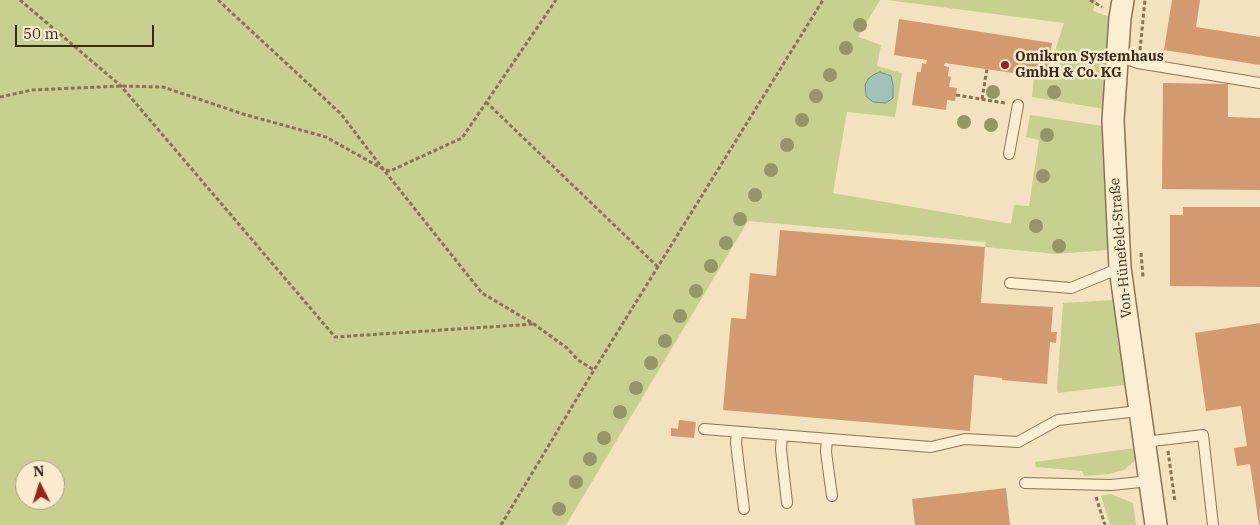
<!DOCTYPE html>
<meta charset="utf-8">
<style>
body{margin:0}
#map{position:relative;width:1260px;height:525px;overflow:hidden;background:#f2e2bd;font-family:"IBM Plex Serif",serif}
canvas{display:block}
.north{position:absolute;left:15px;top:460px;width:50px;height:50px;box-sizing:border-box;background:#f8eccd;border:1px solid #ac9e86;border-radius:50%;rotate:355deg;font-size:14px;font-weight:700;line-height:20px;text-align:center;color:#392a1b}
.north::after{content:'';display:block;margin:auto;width:18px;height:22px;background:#9f1f1f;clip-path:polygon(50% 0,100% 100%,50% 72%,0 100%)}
.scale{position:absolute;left:15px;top:25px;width:139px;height:22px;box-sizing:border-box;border:2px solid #392a1b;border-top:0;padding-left:6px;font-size:15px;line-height:18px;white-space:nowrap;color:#392a1b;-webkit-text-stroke:4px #f8eccd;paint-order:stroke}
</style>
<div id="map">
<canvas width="1260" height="525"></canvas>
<div class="north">N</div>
<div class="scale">50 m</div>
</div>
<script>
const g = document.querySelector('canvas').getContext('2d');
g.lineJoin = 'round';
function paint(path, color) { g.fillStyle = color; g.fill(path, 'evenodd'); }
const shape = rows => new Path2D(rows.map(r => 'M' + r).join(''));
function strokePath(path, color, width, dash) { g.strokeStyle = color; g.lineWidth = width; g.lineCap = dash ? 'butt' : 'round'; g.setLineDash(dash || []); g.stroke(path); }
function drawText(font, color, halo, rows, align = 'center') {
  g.font = font + ' "IBM Plex Serif",serif'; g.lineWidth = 5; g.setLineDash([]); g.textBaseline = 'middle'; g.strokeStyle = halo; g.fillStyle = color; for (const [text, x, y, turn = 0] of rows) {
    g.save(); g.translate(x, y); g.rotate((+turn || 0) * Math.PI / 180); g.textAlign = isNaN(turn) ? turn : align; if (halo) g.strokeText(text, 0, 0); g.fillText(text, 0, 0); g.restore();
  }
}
paint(shape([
 [0,0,880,0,858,37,881,45,877,66,902,73,895,117,847,112,833,193,1011,224,1014,205,1029,206,1039,140,1026,137,1030,115,1103,126,1108,250,1056,254,985,247,986,242,748,221,566,525,0,525],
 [25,470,55,470,55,500,25,500],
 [887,0,1096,0,1093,11,1110,17,1105,109,1032,97,1034,76,1058,79,1061,57,1054,54,1064,23],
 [1114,300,1125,385,1058,393,1057,389,1063,303],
 [1135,448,1137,459,1124,470,1109,474,1084,476,1082,471,1036,467,1035,462],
 [1111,494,1133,503,1136,525,1110,525,1101,496]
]), '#c8d090');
const water = shape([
 [880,72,891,76,893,85,893,98,886,103,873,102,866,96,865,85,868,79,873,75,880,72]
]);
paint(water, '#a1c2b9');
strokePath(water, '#689187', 1);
paint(shape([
 [1172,0,1200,0,1196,27,1260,37,1260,65,1164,50],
 [899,19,1052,43,1047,78,945,63,944,66,949,67,948,76,951,77,949,87,957,88,955,101,947,100,946,110,912,105,917,72,921,72,922,63,926,64,927,60,894,55],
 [1163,83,1228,84,1228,117,1260,118,1260,190,1162,189],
 [1183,207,1260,207,1260,287,1170,286,1170,215,1183,215],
 [780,230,985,247,981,303,1053,307,1051,332,1057,332,1056,343,1050,342,1047,384,1002,380,1002,378,974,375,970,431,723,410,731,318,746,319,750,273,776,276],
 [1260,323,1260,525,1259,525,1250,464,1237,466,1234,448,1247,446,1241,406,1206,411,1195,333],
 [679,420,696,422,694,438,671,436,671,428,678,429],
 [1006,488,1010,525,915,525,912,499]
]), '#d39a6f');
const service = shape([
 [1118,56,1138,63,1260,83],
 [1009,154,1018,105],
 [1010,283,1071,288,1120,268],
 [704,429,931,447,965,439,1018,442,1058,420,1139,411],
 [737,432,736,443,744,509],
 [782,435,781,449,787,503],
 [827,439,826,452,832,496],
 [1144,442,1203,435,1213,525],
 [1025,483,1111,485,1150,481]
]);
const minor = shape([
 [1123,0,1120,18,1113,120,1120,268,1156,525]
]);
strokePath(service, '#8b7255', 12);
strokePath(minor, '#8b7255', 24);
strokePath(shape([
 [20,0,121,86,335,337,534,324],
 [218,0,341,114,383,169,482,293,534,324,567,348,578,360,594,370],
 [1090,0,1102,7],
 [1140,50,1145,0],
 [956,95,1005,103],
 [0,97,32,90,121,86,163,87,243,114,326,137,383,169,390,171,462,138,556,0],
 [982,99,987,69],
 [486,102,658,267],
 [1141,253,1143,277],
 [1168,451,1175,502],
 [1096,497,1105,525],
 [501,525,594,370,823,0]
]), '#8b7255', 3, [4, 2.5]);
strokePath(service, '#fcefd1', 10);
strokePath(minor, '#fcefd1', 21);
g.fillStyle = '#959666';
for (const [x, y] of [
 [860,25],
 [846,48],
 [830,75],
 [993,92],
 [1054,92],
 [816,96],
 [802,120],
 [964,122],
 [991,125],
 [1047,135],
 [787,145],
 [771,170],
 [1043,176],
 [755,195],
 [740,219],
 [1036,226],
 [726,243],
 [1059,246],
 [711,266],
 [696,291],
 [680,316],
 [665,341],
 [651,363],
 [636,388],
 [620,412],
 [604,438],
 [590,459],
 [576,482],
 [559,509]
]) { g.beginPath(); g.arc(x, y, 7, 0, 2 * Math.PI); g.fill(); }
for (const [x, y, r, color] of [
 [1005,65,5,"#9f1f1f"]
]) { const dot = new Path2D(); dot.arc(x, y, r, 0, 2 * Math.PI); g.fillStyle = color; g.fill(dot); strokePath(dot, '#f8eccd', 2); }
drawText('bold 14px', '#392a1b', '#f8eccd', [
 ["Omikron Systemhaus",1015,57],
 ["GmbH & Co. KG",1015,73]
], 'left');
drawText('14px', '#392a1b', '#f8eccd', [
 ["Von-Hünefeld-Straße",1121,248,-95]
]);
</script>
